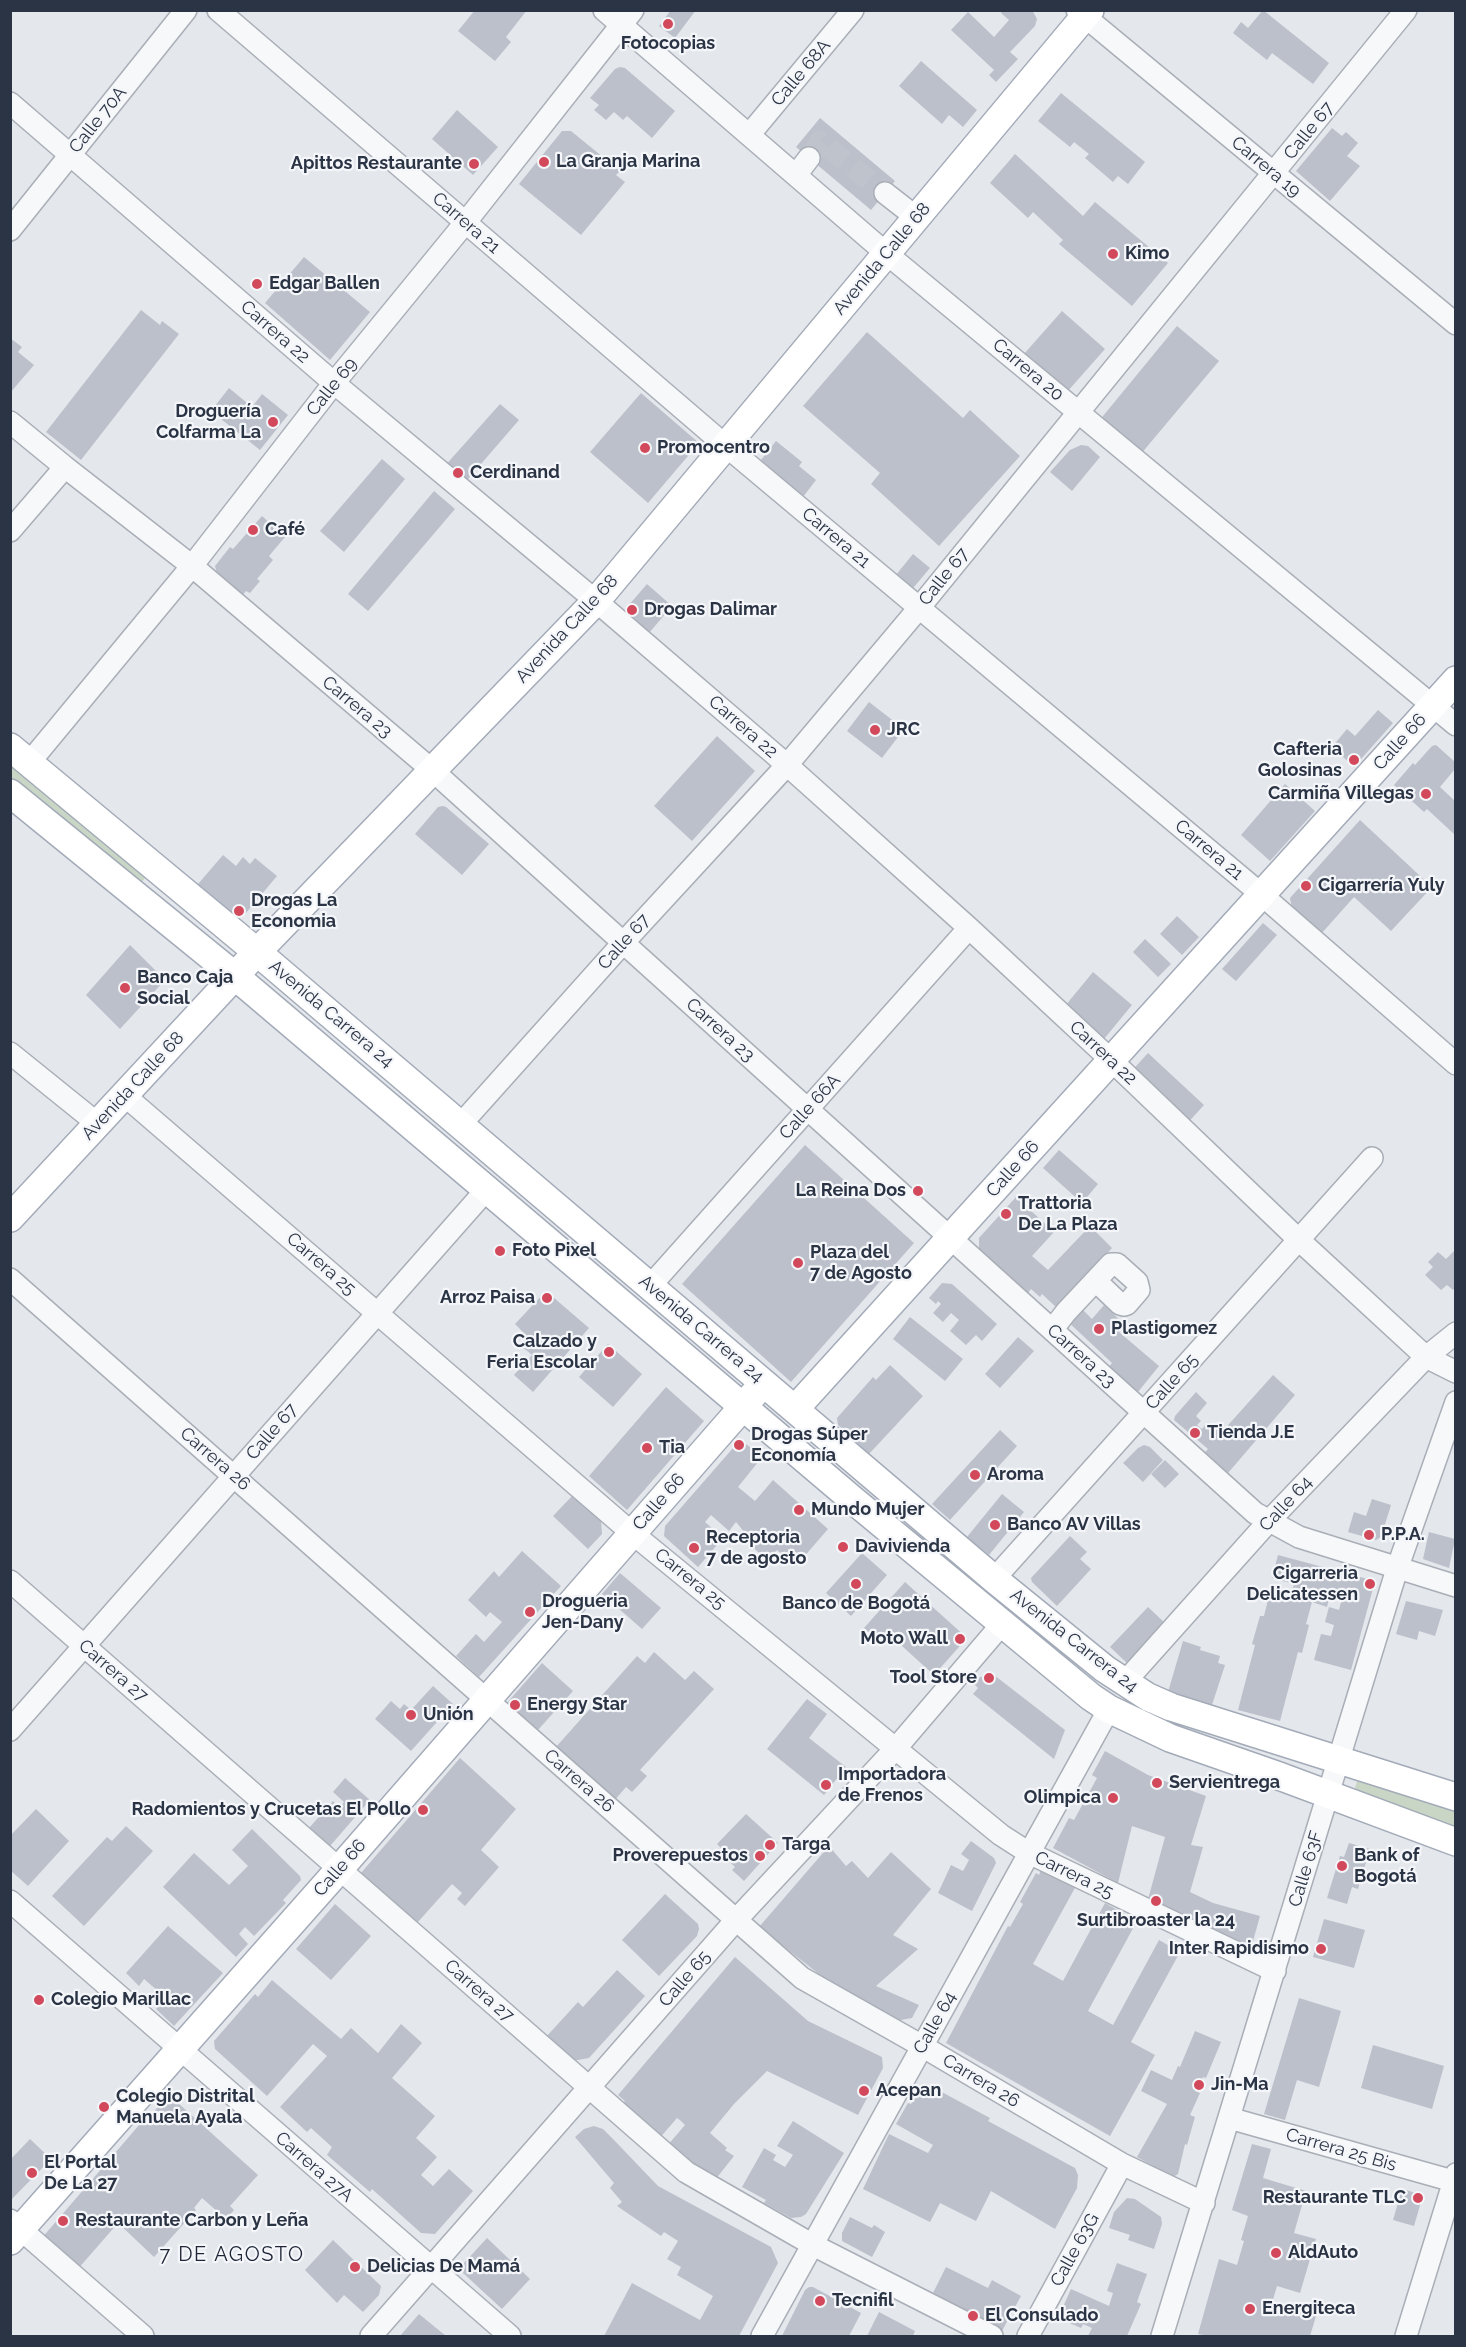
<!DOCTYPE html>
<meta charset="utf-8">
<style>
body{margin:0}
#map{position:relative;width:1466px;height:2347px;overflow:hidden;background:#e4e7ec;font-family:Raleway,sans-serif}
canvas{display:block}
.frame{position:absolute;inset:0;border:12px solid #2b3445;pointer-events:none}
</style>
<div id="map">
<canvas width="1466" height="2347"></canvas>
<div class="frame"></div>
</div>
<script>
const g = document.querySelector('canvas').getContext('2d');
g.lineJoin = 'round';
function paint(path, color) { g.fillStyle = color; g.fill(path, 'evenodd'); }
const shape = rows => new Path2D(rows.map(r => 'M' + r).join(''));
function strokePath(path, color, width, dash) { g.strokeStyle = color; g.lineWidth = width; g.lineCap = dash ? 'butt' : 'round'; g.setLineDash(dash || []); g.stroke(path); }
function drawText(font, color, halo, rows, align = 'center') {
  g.font = font + ' Raleway,sans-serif'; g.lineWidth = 4.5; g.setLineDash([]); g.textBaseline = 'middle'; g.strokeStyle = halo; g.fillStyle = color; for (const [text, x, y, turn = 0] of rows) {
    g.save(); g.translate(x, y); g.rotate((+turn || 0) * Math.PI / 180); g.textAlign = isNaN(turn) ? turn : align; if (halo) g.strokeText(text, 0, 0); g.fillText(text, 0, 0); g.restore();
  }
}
paint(shape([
 [10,765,147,876,139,885,11,780],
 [1358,1778,1455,1811,1455,1830,1353,1794]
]), '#c9d6c5');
paint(shape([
 [475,10,527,10,506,37,511,42,495,61,458,31],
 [671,10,696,10,675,38,659,26],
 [1003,10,1032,10,1037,19,1035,26,1010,52,1018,59,996,82,989,75,994,70,951,30,968,12,994,37,1009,20,1001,13],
 [1263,10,1329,63,1313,84,1272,53,1267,60,1233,33,1241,22,1248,28],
 [921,61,977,110,963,127,949,115,942,124,899,86],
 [620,67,625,68,675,111,652,138,627,116,623,120,614,112,606,120,594,110,599,105,590,98,615,69],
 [1061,93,1145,162,1128,184,1118,176,1113,182,1085,158,1089,154,1074,142,1070,147,1038,121],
 [457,110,498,147,473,175,432,139],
 [820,118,895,181,871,210,796,147],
 [1332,128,1342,136,1346,132,1358,143,1347,156,1360,166,1330,201,1296,171],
 [562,131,571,131,620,171,616,175,625,182,581,235,519,184],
 [1015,154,1083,216,1095,202,1168,263,1132,306,1059,244,1063,240,1033,212,1028,218,990,183],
 [304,257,370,312,330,360,265,303],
 [141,310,160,325,162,321,179,334,81,460,46,432],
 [1062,311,1105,349,1067,392,1024,354],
 [1177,326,1219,361,1140,455,1102,420,1103,416],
 [867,332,963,418,970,410,1020,456,939,546,871,484,880,473,803,406],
 [10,338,22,347,18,352,34,365,10,393],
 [229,388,252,407,262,394,288,415,260,450,211,411],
 [641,393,699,443,648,503,590,452],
 [500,404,519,420,462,486,443,468],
 [776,441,802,462,799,466,816,480,803,497,761,460],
 [1081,445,1088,446,1100,457,1072,491,1050,472,1070,450],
 [382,459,405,479,344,552,320,531],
 [434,491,455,509,368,611,348,594],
 [262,516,285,537,269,556,273,560,257,579,260,581,250,593,246,591,240,598,217,574,215,566,230,547,233,549],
 [913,554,930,568,908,594,891,581],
 [647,584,672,606,649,633,627,611,628,606],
 [869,702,904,729,882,758,847,731],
 [1378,710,1393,723,1354,767,1332,747,1347,729,1355,736],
 [717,736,755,771,692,841,654,806],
 [1436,745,1455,762,1455,769,1440,787,1455,801,1455,835,1427,809,1424,812,1394,785,1413,763,1415,765,1432,746],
 [1285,784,1315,811,1270,861,1241,835],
 [443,806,446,807,489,844,462,875,415,834,438,807],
 [1360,820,1432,887,1391,931,1354,897,1321,934,1292,908,1290,898],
 [223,855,236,866,243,857,250,864,255,858,277,876,246,913,242,915,232,913,198,884],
 [1177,916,1199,937,1182,955,1160,934],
 [1263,923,1277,935,1236,981,1222,969],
 [1145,939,1171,964,1158,977,1133,952],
 [130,945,165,980,120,1029,86,995],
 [1093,972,1132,1005,1104,1039,1065,1006],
 [1148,1053,1204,1105,1184,1127,1128,1075],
 [805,1145,914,1243,791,1382,682,1284],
 [1059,1150,1098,1184,1082,1203,1043,1168],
 [1016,1197,1054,1232,1032,1256,1048,1270,1090,1226,1112,1248,1057,1308,1042,1294,1040,1297,1031,1289,1028,1293,979,1251,979,1238],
 [1455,1250,1455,1287,1453,1290,1447,1285,1441,1290,1425,1275,1433,1267,1428,1262,1438,1252,1446,1259],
 [942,1283,952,1284,997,1324,982,1341,976,1335,966,1345,950,1331,959,1320,951,1313,943,1322,933,1313,941,1304,938,1301,936,1304,929,1298],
 [546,1291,589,1328,533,1392,514,1375,532,1355,520,1345,528,1337,515,1324],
 [1078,1305,1092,1319,1104,1305,1125,1325,1119,1332,1159,1366,1138,1392,1109,1367,1112,1363,1065,1319],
 [910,1317,963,1359,945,1381,893,1339],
 [1018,1337,1034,1351,1000,1388,985,1374],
 [608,1344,642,1374,613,1407,579,1377],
 [890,1365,923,1396,869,1454,838,1425,837,1418,873,1377,876,1380],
 [1273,1375,1295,1395,1228,1473,1204,1453,1208,1449,1174,1420,1175,1416,1196,1392,1207,1403,1196,1416,1201,1421,1197,1425,1202,1429,1208,1422,1221,1433],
 [666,1387,704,1421,627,1510,589,1476],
 [1000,1430,1017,1446,950,1520,932,1504],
 [740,1440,763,1456,738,1487,755,1501,773,1480,828,1529,796,1566,777,1550,767,1560,747,1542,750,1539,736,1522,729,1531,711,1515,705,1522,723,1538,698,1567,664,1536,665,1526],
 [1144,1445,1150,1447,1163,1460,1143,1482,1123,1463,1138,1448],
 [1165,1460,1179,1474,1165,1488,1151,1474],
 [574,1494,601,1520,602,1534,588,1549,553,1516],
 [1002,1494,1024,1512,989,1555,967,1537],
 [1372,1499,1391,1505,1381,1537,1376,1540,1348,1532,1354,1512,1366,1516],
 [1429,1532,1455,1539,1449,1568,1423,1559],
 [1070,1536,1087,1552,1080,1559,1091,1569,1057,1606,1032,1582,1031,1578],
 [522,1551,561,1586,479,1677,456,1656,476,1634,484,1642,502,1622,490,1612,486,1617,468,1600,494,1571,499,1577],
 [862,1553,887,1575,851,1616,826,1593],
 [1278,1555,1375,1581,1351,1670,1314,1660,1321,1634,1331,1636,1334,1625,1325,1622,1329,1607,1339,1610,1342,1598,1330,1595,1327,1607,1312,1602,1306,1624,1309,1625,1302,1653,1298,1652,1280,1721,1238,1710,1255,1645,1252,1644,1260,1616,1264,1616,1270,1592,1291,1597,1294,1584,1272,1578],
 [620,1573,661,1608,642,1629,602,1594],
 [905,1582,967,1638,934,1675,892,1637,884,1646,864,1628],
 [1406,1601,1443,1610,1435,1636,1419,1631,1417,1640,1396,1634],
 [1148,1607,1166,1624,1128,1664,1110,1647],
 [1183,1641,1201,1647,1200,1650,1220,1656,1218,1663,1225,1665,1212,1705,1168,1692],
 [654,1652,685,1680,694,1671,714,1689,640,1770,647,1776,632,1792,626,1787,614,1801,556,1747,637,1656,645,1663],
 [542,1663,573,1691,537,1731,506,1704],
 [994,1675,1065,1730,1054,1759,973,1694,978,1688,974,1684,980,1677],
 [433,1686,453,1704,411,1751,375,1719,391,1701,400,1709,404,1704,411,1710],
 [807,1699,827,1714,809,1738,846,1767,824,1795,767,1749],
 [1105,1751,1148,1775,1206,1796,1191,1845,1203,1847,1190,1892,1213,1903,1260,1916,1251,1948,1147,1903,1165,1837,1132,1826,1118,1883,1053,1848,1069,1818,1074,1820,1097,1778,1092,1775],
 [460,1758,516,1809,481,1850,499,1867,465,1906,457,1899,462,1893,452,1884,417,1923,361,1873],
 [345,1778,370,1800,330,1846,309,1828,333,1801,340,1808,344,1802,333,1792],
 [36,1809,69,1841,28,1886,10,1870,10,1836],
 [746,1814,778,1843,744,1881,732,1870,735,1867,723,1856,726,1853,717,1844],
 [126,1826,153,1851,84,1926,52,1896,107,1837,112,1841],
 [252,1829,300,1876,301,1880,283,1900,286,1903,254,1936,245,1927,239,1934,248,1944,236,1957,163,1887,194,1853,229,1885,248,1866,232,1850],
 [971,1841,994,1858,996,1863,972,1911,938,1893,951,1865,963,1871,969,1860,961,1854],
 [1349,1843,1370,1849,1358,1889,1352,1887,1347,1904,1327,1898,1340,1856,1344,1857],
 [829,1846,846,1866,852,1861,868,1878,891,1852,931,1889,893,1935,918,1949,876,1986,919,2005,912,2018,895,2021,838,1989,759,1927],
 [1041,1870,1076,1886,1033,1964,1063,1981,1105,1903,1137,1921,1088,2011,1113,2025,1159,1940,1180,1952,1131,2042,1155,2055,1110,2136,946,2043,1008,1926,1010,1927,1023,1904,1020,1902,1036,1873,1039,1875],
 [665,1894,698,1924,699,1929,697,1936,659,1976,622,1940],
 [335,1904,371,1936,331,1980,296,1949],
 [1324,1919,1365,1930,1354,1968,1313,1957],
 [168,1926,223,1973,174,2026,156,2009,166,1998,144,1979,139,1986,126,1973],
 [735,1957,808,2021,882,2057,883,2068,858,2115,767,2071,734,2104,710,2133,727,2148,725,2150,734,2156,715,2180,688,2159,685,2162,667,2146,685,2125,681,2121,677,2118,658,2140,623,2103,625,2101,618,2095],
 [617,1970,645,1996,589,2058,572,2061,546,2037,578,2002,583,2007],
 [272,1980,341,2039,351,2028,378,2053,401,2024,422,2043,392,2078,435,2116,416,2138,437,2157,421,2175,433,2186,449,2169,473,2191,435,2234,421,2233,372,2189,370,2192,327,2155,332,2147,311,2128,307,2132,280,2107,327,2056,313,2044,267,2096,215,2049,214,2041,255,1994,258,1997],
 [1299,1998,1341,2011,1319,2087,1297,2080,1285,2120,1264,2114],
 [1195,2031,1221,2042,1206,2078,1203,2077,1197,2092,1200,2093,1190,2115,1195,2117,1187,2145,1185,2144,1178,2174,1173,2177,1137,2157,1167,2104,1141,2091,1151,2070,1172,2080,1178,2066,1180,2067],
 [1373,2045,1444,2066,1432,2109,1361,2088],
 [927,2084,975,2110,990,2118,988,2121,1075,2168,1078,2175,1077,2188,1055,2229,991,2191,976,2221,940,2203,930,2222,863,2189,889,2134,928,2153,933,2145,896,2124,908,2103,911,2104,921,2087],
 [168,2101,178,2103,258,2175,230,2206,234,2210,226,2219,202,2198,194,2208,196,2210,154,2257,118,2223,77,2270,41,2239,146,2117,148,2119,161,2103],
 [793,2121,844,2153,806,2214,801,2217,791,2218,764,2203,766,2200,742,2187,764,2148,776,2155,773,2160,785,2167,793,2155,777,2146],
 [594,2126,603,2129,613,2139,658,2186,771,2247,778,2263,739,2336,604,2336,632,2283,700,2320,713,2296,677,2275,681,2267,667,2259,678,2241,664,2232,661,2236,617,2206,622,2202,610,2188,614,2183,575,2137,584,2129],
 [30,2139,51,2159,10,2201,10,2160],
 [1252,2144,1271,2149,1263,2178,1306,2191,1294,2233,1316,2239,1300,2293,1277,2286,1272,2303,1316,2316,1310,2336,1208,2336,1198,2334,1219,2259,1237,2265,1244,2241,1241,2240,1248,2216,1232,2210],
 [1402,2189,1423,2195,1414,2226,1393,2220],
 [1127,2198,1135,2199,1161,2217,1162,2224,1154,2249,1128,2240,1130,2235,1109,2228,1114,2212],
 [850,2217,872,2228,874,2225,885,2232,872,2257,842,2241,842,2233],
 [487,2238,530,2279,502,2309,463,2273,464,2263],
 [333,2240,381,2286,379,2295,363,2312,344,2295,337,2303,305,2270],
 [1117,2263,1147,2274,1137,2302,1141,2304,1127,2336,1088,2336,1092,2328,1083,2324,1081,2328,1058,2318,1071,2289,1109,2306,1113,2293,1107,2291],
 [946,2267,988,2288,992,2280,1021,2296,1002,2331,941,2303,943,2299,933,2293],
 [809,2287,813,2287,861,2313,849,2336,782,2336,805,2290],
 [879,2312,915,2331,913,2336,867,2336],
 [419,2314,446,2336,400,2336]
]), '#bbc0ca');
strokePath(shape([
 [809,158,820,141,885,193]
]), '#bfc3cb', 21, [21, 10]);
const minor = shape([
 [218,10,726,446,1255,889,1456,1064],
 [604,10,887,254,1456,725],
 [1077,10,1456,324],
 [10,103,334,383,596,601,787,765,969,928,1111,1060,1299,1240,1426,1357,1456,1372],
 [749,135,853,10],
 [796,175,809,158],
 [885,193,917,218],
 [10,230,186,10],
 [10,422,65,467,192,566,432,770,1255,1513,1299,1537,1456,1586],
 [10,531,65,467],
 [29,763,192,566,334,383,465,223,633,10],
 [10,1053,98,1124],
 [124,1095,632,1533,1001,1835,1029,1853,1275,1971],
 [461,1124,623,943,787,765,919,608,1406,10],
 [10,1279,802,1978,922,2046,1122,2164,1204,2203],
 [651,1285,969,928],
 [1052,1330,1066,1312,1111,1264,1117,1264,1137,1282,1139,1290,1127,1304,1124,1305,1120,1304,1096,1281],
 [994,1579,1372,1158],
 [10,1581,686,2172,813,2245,992,2336],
 [1124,1683,1268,1522,1426,1357,1456,1333],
 [10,1730,487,1189],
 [10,1901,510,2336],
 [1229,2118,1453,2181],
 [10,2220,143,2336],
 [371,2336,736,1920,897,1747,1002,1624],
 [762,2336,1109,1709],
 [1028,2336,1122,2164],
 [1162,2336,1397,1569,1456,1402],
 [1406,2336,1456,2174]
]);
const major = shape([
 [10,747,257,952,994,1579,1105,1669,1148,1697,1171,1707,1456,1797],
 [10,793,235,976,853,1500,1091,1697,1109,1709,1170,1738,1279,1776,1456,1842],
 [10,1218,257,952,596,601,1090,10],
 [795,1409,1456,680],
 [10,2241,328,1882,754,1394]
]);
strokePath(minor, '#a9aeb7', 24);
strokePath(major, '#a3abb8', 30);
strokePath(minor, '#f7f8fa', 21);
strokePath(major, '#fff', 27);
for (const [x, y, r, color] of [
 [668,24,6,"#d1495b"],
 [544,162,6,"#d1495b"],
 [474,164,6,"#d1495b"],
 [1113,254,6,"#d1495b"],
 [257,284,6,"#d1495b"],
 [273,422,6,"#d1495b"],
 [645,448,6,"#d1495b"],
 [458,473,6,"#d1495b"],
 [253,530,6,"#d1495b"],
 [632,610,6,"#d1495b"],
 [875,730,6,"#d1495b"],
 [1354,760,6,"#d1495b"],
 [1426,794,6,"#d1495b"],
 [1306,886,6,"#d1495b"],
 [239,911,6,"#d1495b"],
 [125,988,6,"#d1495b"],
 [918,1191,6,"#d1495b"],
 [1006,1214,6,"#d1495b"],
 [500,1251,6,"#d1495b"],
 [798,1263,6,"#d1495b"],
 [547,1298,6,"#d1495b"],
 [1099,1329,6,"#d1495b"],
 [609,1352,6,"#d1495b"],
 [1195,1433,6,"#d1495b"],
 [739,1445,6,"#d1495b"],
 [647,1448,6,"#d1495b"],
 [975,1475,6,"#d1495b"],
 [799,1510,6,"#d1495b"],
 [995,1525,6,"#d1495b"],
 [1369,1535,6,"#d1495b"],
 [843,1547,6,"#d1495b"],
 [694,1548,6,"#d1495b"],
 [856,1584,6,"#d1495b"],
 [1370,1584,6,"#d1495b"],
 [530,1612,6,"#d1495b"],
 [960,1639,6,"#d1495b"],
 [989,1678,6,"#d1495b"],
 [515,1705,6,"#d1495b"],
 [411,1715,6,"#d1495b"],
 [1157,1783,6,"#d1495b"],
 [826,1785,6,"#d1495b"],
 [1113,1798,6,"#d1495b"],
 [423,1810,6,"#d1495b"],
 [770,1845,6,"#d1495b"],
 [760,1856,6,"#d1495b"],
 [1342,1866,6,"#d1495b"],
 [1156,1901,6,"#d1495b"],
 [1321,1949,6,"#d1495b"],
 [39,2000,6,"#d1495b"],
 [1199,2085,6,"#d1495b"],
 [864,2091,6,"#d1495b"],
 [104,2107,6,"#d1495b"],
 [32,2173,6,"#d1495b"],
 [1418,2198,6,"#d1495b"],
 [63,2221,6,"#d1495b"],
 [1276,2253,6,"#d1495b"],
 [355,2267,6,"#d1495b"],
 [820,2301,6,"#d1495b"],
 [1250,2309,6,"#d1495b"],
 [973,2316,6,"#d1495b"]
]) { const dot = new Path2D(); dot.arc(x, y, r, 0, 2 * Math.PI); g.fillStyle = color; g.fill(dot); strokePath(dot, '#f4f6f9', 2); }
drawText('bold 18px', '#2b3445', '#f4f6f9', [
 ["Fotocopias",668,44,"center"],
 ["La Granja Marina",556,162],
 ["Apittos Restaurante",462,164,"right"],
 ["Kimo",1125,254],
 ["Edgar Ballen",269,284],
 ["Droguería",261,412,"right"],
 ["Colfarma La",261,433,"right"],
 ["Promocentro",657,448],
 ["Cerdinand",470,473],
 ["Café",265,530],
 ["Drogas Dalimar",644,610],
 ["JRC",887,730],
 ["Cafteria",1342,750,"right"],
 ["Golosinas",1342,771,"right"],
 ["Carmiña Villegas",1414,794,"right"],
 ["Cigarrería Yuly",1318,886],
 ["Drogas La",251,901],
 ["Economia",251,922],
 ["Banco Caja",137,978],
 ["Social",137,999],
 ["La Reina Dos",906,1191,"right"],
 ["Trattoria",1018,1204],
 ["De La Plaza",1018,1225],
 ["Foto Pixel",512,1251],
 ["Plaza del",810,1253],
 ["7 de Agosto",810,1274],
 ["Arroz Paisa",535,1298,"right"],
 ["Plastigomez",1111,1329],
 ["Calzado y",597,1342,"right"],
 ["Feria Escolar",597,1363,"right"],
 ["Tienda J.E",1207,1433],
 ["Drogas Súper",751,1435],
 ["Economía",751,1456],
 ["Tia",659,1448],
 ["Aroma",987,1475],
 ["Mundo Mujer",811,1510],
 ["Banco AV Villas",1007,1525],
 ["P.P.A.",1381,1535],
 ["Receptoria",706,1538],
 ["7 de agosto",706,1559],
 ["Davivienda",855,1547],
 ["Cigarreria",1358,1574,"right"],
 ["Delicatessen",1358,1595,"right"],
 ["Drogueria",542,1602],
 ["Jen-Dany",542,1623],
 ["Banco de Bogotá",856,1604,"center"],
 ["Moto Wall",948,1639,"right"],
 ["Tool Store",977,1678,"right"],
 ["Energy Star",527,1705],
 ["Unión",423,1715],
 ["Importadora",838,1775],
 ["de Frenos",838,1796],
 ["Servientrega",1169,1783],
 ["Olimpica",1101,1798,"right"],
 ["Radomientos y Crucetas El Pollo",411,1810,"right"],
 ["Targa",782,1845],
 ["Proverepuestos",748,1856,"right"],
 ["Bank of",1354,1856],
 ["Bogotá",1354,1877],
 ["Surtibroaster la 24",1156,1921,"center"],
 ["Inter Rapidisimo",1309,1949,"right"],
 ["Colegio Marillac",51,2000],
 ["Jin-Ma",1211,2085],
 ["Acepan",876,2091],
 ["Colegio Distrital",116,2097],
 ["Manuela Ayala",116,2118],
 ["El Portal",44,2163],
 ["De La 27",44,2184],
 ["Restaurante TLC",1406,2198,"right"],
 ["Restaurante Carbon y Leña",75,2221],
 ["AldAuto",1288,2253],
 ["Delicias De Mamá",367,2267],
 ["Tecnifil",832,2301],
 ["Energiteca",1262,2309],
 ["El Consulado",985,2316]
], 'left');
drawText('18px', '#2b3445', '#f4f6f9', [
 ["Calle 68A",801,73,-50],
 ["Calle 70A",98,120,-51],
 ["Calle 67",1309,131,-51],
 ["Carrera 19",1266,167,40],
 ["Carrera 21",466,223,41],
 ["Avenida Calle 68",882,259,-50],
 ["Carrera 22",275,332,41],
 ["Carrera 20",1028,370,40],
 ["Calle 69",332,387,-51],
 ["Carrera 21",836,538,40],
 ["Calle 67",944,577,-51],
 ["Avenida Calle 68",567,629,-47],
 ["Carrera 23",357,707,40],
 ["Carrera 22",743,727,41],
 ["Calle 66",1400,742,-48],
 ["Carrera 21",1209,850,40],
 ["Calle 67",624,942,-48],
 ["Avenida Carrera 24",331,1014,40],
 ["Carrera 23",720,1030,42],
 ["Carrera 22",1103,1053,43],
 ["Avenida Calle 68",133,1086,-47],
 ["Calle 66A",810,1107,-48],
 ["Calle 66",1013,1169,-48],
 ["Carrera 25",321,1264,41],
 ["Avenida Carrera 24",701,1329,40],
 ["Carrera 23",1081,1356,42],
 ["Calle 65",1172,1382,-48],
 ["Calle 67",272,1432,-49],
 ["Carrera 26",215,1459,41],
 ["Calle 66",659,1502,-49],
 ["Calle 64",1286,1504,-47],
 ["Carrera 25",690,1579,39],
 ["Avenida Carrera 24",1074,1641,38],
 ["Carrera 27",113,1671,41],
 ["Carrera 26",579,1781,41],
 ["Calle 66",340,1868,-49],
 ["Calle 63F",1306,1869,-73],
 ["Carrera 25",1074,1875,26],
 ["Calle 65",685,1979,-49],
 ["Carrera 27",479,1991,41],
 ["Calle 64",935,2023,-61],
 ["Carrera 26",981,2081,31],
 ["Carrera 25 Bis",1341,2150,16],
 ["Carrera 27A",314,2167,41],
 ["Calle 63G",1075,2250,-61]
]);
g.letterSpacing = '1.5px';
drawText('20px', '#1d2536', '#f4f6f9', [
 ["7 DE AGOSTO",232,2255]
]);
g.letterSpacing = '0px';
</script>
